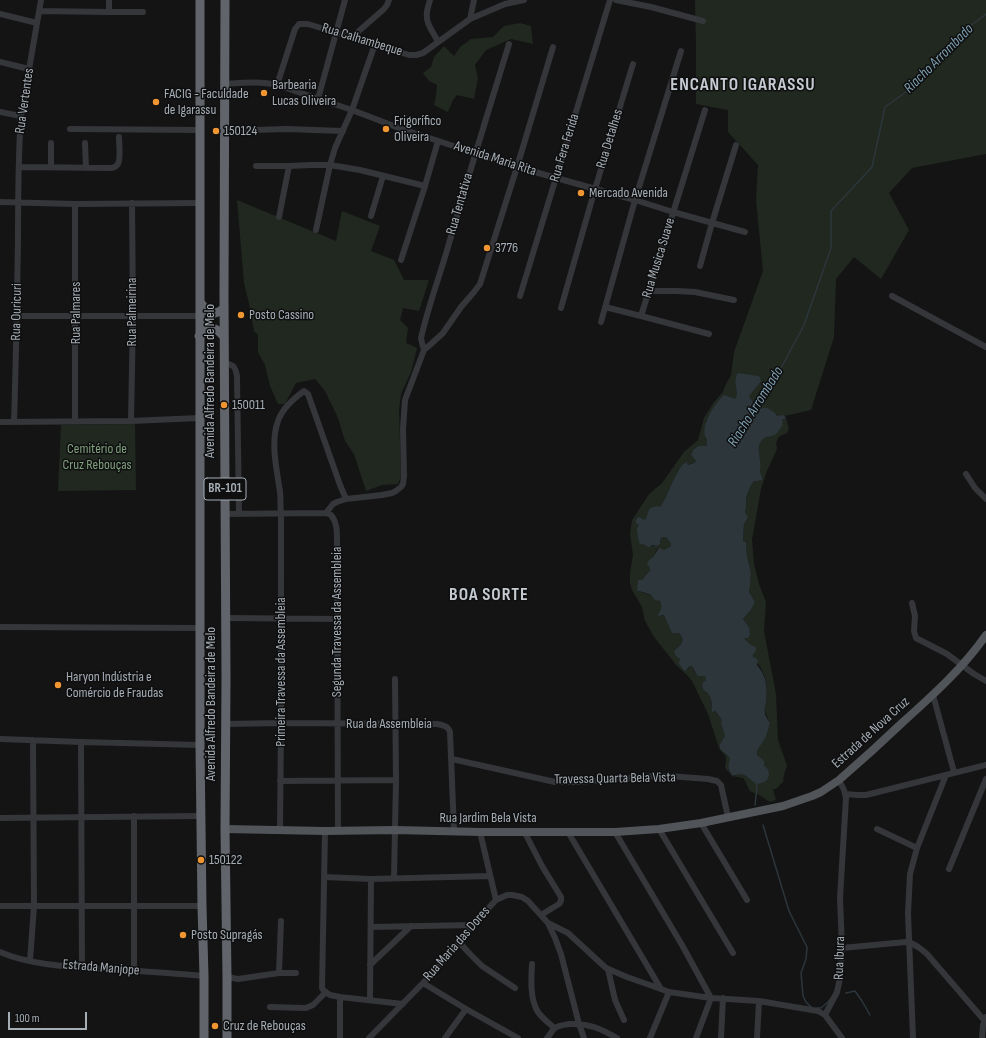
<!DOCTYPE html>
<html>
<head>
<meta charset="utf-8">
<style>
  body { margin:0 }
  #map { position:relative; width:986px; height:1038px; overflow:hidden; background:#141415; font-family:"Sofia Sans Condensed",sans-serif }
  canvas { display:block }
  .scale { position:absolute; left:8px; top:1012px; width:79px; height:18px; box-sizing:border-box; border:2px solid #a5adb5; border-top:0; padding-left:5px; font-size:12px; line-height:14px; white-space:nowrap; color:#a5adb5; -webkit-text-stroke:3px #0f0f10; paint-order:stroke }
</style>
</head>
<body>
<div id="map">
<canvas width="986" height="1038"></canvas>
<div class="scale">100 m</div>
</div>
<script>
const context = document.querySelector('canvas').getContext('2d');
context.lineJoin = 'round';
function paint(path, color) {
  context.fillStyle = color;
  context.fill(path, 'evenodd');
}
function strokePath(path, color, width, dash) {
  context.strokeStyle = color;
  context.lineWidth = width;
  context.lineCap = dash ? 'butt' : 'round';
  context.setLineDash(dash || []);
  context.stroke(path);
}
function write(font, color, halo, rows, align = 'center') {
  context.font = font + ' "Sofia Sans Condensed",sans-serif';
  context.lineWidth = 3;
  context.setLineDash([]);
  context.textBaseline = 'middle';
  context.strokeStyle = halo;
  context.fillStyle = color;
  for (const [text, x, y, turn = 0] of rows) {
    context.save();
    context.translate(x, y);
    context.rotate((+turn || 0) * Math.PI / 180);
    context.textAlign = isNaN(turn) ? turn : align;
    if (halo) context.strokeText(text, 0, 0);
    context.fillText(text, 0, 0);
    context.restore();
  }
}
const green = new Path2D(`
  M695,0H986V154L912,168L889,193L909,230L881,279L854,257L836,279L834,337L811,410L780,417L768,436C777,435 782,429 782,420L786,418L789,429L787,433L780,436L778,438L776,443L777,449L767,471L761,489L752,540L754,564L759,584L766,602L764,631L776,694L778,740L784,757L787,766L784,774L783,782L776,789H773L776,800L770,802L761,796L750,791L745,781L743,778L732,776L725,768L726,762V757L719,748L708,714L692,681L687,675L677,666L654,637L645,621L642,607L632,590L630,583V573L633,555L630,534L632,520L649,494L662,483L684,452L698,440L704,418L714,402L723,392L725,386L731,375L734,352L763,271L756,200L758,165L728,132V110L696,104V44ZM722,397L758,451C761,462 761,471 757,481H754C750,486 747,493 746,499C746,505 747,506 745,512L747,517L744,524L743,541L746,542L747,556L751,573L750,587L749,592L755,602L751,610L743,619L749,627L744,638L751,645L752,656L761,668L764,675L767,688L765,712L770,723L766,737L757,751V755L764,766L766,781C753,787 753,778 742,774C738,773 736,777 733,775C729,774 728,770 728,767L730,763V758L724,753L720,744L725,736L722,720L711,707V698L710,695L705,692L707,679L705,676H699L694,671L692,666H690L688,669L682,668L678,663L680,660L679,658C681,649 685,640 679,633H675L668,622L664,615L662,616C660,611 663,607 661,603C658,597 643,592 637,591L642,580L650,570L649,566L657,549L664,550L671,546V544L667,538L664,537L661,538V542L657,546L643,545L638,539C638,531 638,522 647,519C647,512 650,506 658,506L660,508L662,505L678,470L688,463V465L694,463L696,461L691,455L693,450L698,446H705L707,445V440L705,437L706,421L715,406Z
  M520,23L531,26L533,44L511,39L486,50L475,65L478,78L474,99L457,95L453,100L448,112L434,105L436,96L437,85L429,81L423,73L431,67L434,57L444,46L454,56L460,47L471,39L493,37L504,26Z
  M237,200L336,241L342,211L380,226L371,251L394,260L404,280H429L419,311L403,308L400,320L408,328L406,343L417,348L411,372L401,394L399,410L401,476L398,484L382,485L366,491L354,454L345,441L338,418L325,391L315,379L296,383L285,404H278L270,386L265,365L258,352V335L254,331L249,303L244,283Z
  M135,424L136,490L58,491L61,425Z`);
const water = new Path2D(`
  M738,373L758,376L760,377L761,381L749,396L751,400L758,407L767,408L774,412L777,416L784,415L786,418L782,420C783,424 783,425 780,429C780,429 777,433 776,434C771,438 765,434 760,443C757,449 760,455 760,461C761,465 760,468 760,471C760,475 763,476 762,480L757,481H754C750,486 747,493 746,499C746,505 747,506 745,512L748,517L744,524L743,541L746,542L747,556L751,573L750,587L749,592L755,602L751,610L743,619L749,627L750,635L748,638H744L751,645L756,647C757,650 754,653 752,656L758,660L757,665C766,675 768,688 766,701C766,705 764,710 765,714C766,717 768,720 770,723L766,737L757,751V755L764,761V766C767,768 769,770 769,774C769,781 762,785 755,783C750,780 747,775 741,774C737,774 736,776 732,775C726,768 729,766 730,758L720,749V744L725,736L721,723L722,720L715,711L712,712C711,708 712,703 711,699C709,690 700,693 703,682L706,681L705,676H699L697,675L692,666H690L685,671L682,668L678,663L680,660L679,658L676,656L674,651C681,645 686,642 679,633H672L664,615L658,616V614C662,610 662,605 660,601L655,600L651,595L643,592L637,591L638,580H642L650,570L649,566L647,564C648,560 650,560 653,557C656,554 656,550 660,548L664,550L671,546V544L667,538L664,537L661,538L660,544L657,546L652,545L650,547H648L645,545L640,544C638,541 637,532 637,528L639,525L636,523V520L638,517L641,518L644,520L646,519C648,511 649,506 658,506L660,507C668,498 676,465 687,462L688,465L694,463L696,461L691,455L693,450L698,446H705L707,445V440C698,428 715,403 724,395L735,399C741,392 731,384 738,373Z`);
const stream = new Path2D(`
  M759,408L764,400L804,325L831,248V211L872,167L885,107L917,84L966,29L986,14
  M755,805L757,786L756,781
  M763,825L789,911L807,947L806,959L801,973L803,996L806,1002L811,1007
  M846,993L855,991L862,1001L870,1015
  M817,1008H821L828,1002L831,998`);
const minor = new Path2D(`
  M109,0V12H143
  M430,0C429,4 427,9 427,13C425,23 434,33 438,42
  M616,0L651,7L703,21
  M39,11L109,12
  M0,14L37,23
  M470,19L474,0
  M352,37L384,9L387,5L389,0
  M0,62L29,69
  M224,84C242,83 260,81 277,85L352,110L399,128L517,167L635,200L673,212L745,232
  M277,85L295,29L299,24H308L409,55H416L423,53L470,19L505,4L524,0
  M318,99L345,0
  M0,112L21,116
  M70,129L200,130
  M225,131L286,129L343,131
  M85,143L86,168
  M256,166H289L311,165H330L360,170L425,186
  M19,167L112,168C115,167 116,167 118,164C121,159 119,144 119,137
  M51,167V143
  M0,202L75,204L200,203
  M75,204V421
  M371,216L383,176
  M279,217L289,166
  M316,230L330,165L335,148L352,110L375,44
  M401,260L425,186L438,141
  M700,266L712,223L736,145
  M649,291H677L695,292L734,300
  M520,296L610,0
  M892,296L986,347
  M605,307L641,316L709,334
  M561,308L595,189L633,64
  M17,316H199
  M641,316L705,110
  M601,322L635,200L681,51
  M424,350L431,344L443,333L461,307L474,292L480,284L517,167L553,47
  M424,350L422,343L421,338C428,307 439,278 448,247C467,180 488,112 509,44
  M224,363C234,365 235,366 237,376L239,514
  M131,421L133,317L132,203
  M0,422L131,421L199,418
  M14,422C16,362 17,301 18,240C18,199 18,157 21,116L41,0
  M966,474L975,488L986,499
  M326,513L333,504L337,502L346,499L382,495L392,493L396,491L401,487L403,484L404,476L403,429L405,400L424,350
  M225,514L326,513L331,515C337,522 337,531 337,540L338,831
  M912,603L915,616L914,631L916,638L947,654L974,674L986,681
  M226,618L337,619
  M0,627L200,628
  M933,695L954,772
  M226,724L281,723L437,724C443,725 448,726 450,732L454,831
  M0,739L81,742L200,745
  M81,742L82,968
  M452,759L555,782H578L655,776H669L708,779L717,781L721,785L728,817
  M280,781L396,780
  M846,794L857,795H866L986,765
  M134,816V971
  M0,818L201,816
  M701,823L747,900
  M659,829L733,953
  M877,829L917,848
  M280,830L281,723V514C280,507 281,499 280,492C277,470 270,443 278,421C282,409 293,399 304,391L305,392L308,394L340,485L346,499
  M325,831L322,988L324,991L330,995L340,997L403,1004
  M524,831L542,866L561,897V901L559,904L541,915
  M480,832L496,900
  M568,832L661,989
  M615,832L682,945L711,998L696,1038
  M949,869L986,779
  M324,877L371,879L490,876
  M394,878L396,780L395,679
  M0,906H202
  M548,923L568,933L606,968L627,977L661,989L669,992L711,998L759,1001L818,1011L825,1015L842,1038
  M371,927L473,925
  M459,942L470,954L482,966L515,988
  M842,948L906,942C915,943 921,949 927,954L984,1020
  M0,952C29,965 71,967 103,969C136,971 170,973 204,976
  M30,961L34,906L33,740
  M532,964C531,979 530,1000 538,1012C542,1018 549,1023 554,1028
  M370,965L411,926
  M608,969L615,1000L624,1020
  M279,973L281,921
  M227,977L238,979L279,973H296
  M423,983L466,1009L518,1038
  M370,1000L371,879
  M270,1007L306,1008L313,1005L326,992
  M825,1015L837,992L841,974L842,948L840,898L846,798L844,790L839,780
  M340,1038V997
  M369,1038L423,983L450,954L473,925L496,900L507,895H512L522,897L528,901L548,923L555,938L561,954L579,1024L584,1038
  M445,1038L466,1009
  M547,1038C550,1035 552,1030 555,1028C559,1025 565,1025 570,1024C589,1023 601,1029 617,1038
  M650,1038L669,992
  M721,1038L723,998
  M757,1038L759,1001
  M913,1038L908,913L910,874L917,848L946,775
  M982,1038L983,1025L986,1017`);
const major = new Path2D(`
  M225,829L325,831L395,830L480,832H615L659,829L701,823L783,806L812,796L821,792L839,780C861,761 882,742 903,722C933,695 963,668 986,635`);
const highway = new Path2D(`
  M200,0V745L202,906L204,976V1038
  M225,0L224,295L226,679L225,829L227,977V1038
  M200,302L206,310L212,314L221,311L224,307
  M199,336C210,324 215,326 224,337`);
const markers = [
  [264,93,4,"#ef9532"],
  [156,102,4,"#ef9532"],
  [386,129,4,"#ef9532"],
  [216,131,4,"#ef9532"],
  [581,193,4,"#ef9532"],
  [487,248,4,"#ef9532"],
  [241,315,4,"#ef9532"],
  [224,405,4,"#ef9532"],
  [58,685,4,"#ef9532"],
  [201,860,4,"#ef9532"],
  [183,935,4,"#ef9532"],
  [215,1026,4,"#ef9532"]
];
const shields = [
  [225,489,42]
];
const shieldNames = [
  ["BR-101",225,489]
];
const streetNames = [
  ["Rua Calhambeque",362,40,17],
  ["Rua Vertentes",25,101,-82],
  ["Rua Detalhes",610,139,-73],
  ["Rua Fera Ferida",565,148,-73],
  ["Avenida Maria Rita",495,159,18],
  ["Rua Tentativa",460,204,-74],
  ["Rua Musica Suave",659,258,-73],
  ["Rua Ouricuri",17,312,-89],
  ["Rua Palmeirina",132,312,-90],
  ["Rua Palmares",76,313,-90],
  ["Avenida Alfredo Bandeira de Melo",210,381,-90],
  ["Segunda Travessa da Assembleia",337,622,-90],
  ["Primeira Travessa da Assembleia",281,672,-90],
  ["Avenida Alfredo Bandeira de Melo",211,704,-90],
  ["Rua da Assembleia",389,724],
  ["Estrada de Nova Cruz",871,733,-42],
  ["Travessa Quarta Bela Vista",615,779,-1],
  ["Rua Jardim Bela Vista",488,818],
  ["Rua Maria das Dores",457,944,-49],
  ["Rua Ibura",840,958,-88],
  ["Estrada Manjope",101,968,5]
];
const poiNames = [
  ["Barbearia",272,85],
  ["Lucas Oliveira",272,101],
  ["FACIG - Faculdade",164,94],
  ["de Igarassu",164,110],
  ["Frigorífico",394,121],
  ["Oliveira",394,137],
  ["150124",224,131],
  ["Mercado Avenida",589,193],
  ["3776",495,248],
  ["Posto Cassino",249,315],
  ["150011",232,405],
  ["Haryon Indústria e",66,677],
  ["Comércio de Fraudas",66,693],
  ["150122",209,860],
  ["Posto Supragás",191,935],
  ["Cruz de Rebouças",223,1026]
];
const parkNames = [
  ["Cemitério de",97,449],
  ["Cruz Rebouças",97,465]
];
const waterNames = [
  ["Riacho Arrombado",939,59,-45],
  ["Riacho Arrombado",756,407,-58]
];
const districtNames = [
  ["ENCANTO IGARASSU",743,85],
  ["BOA SORTE",489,595]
];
paint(green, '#202820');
paint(water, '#2c363b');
strokePath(stream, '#2c363b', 1.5);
strokePath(minor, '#35363a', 6);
strokePath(major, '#515459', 8);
strokePath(highway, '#61656b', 9);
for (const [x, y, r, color] of markers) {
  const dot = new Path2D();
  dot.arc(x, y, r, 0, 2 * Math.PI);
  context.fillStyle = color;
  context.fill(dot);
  strokePath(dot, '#0f0f10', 1.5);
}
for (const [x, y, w] of shields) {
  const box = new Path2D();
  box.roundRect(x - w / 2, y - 11, w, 22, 3);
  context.fillStyle = '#0f0f10';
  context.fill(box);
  strokePath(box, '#a5adb5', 1);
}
write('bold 13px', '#a5adb5', null, shieldNames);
write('14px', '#a5adb5', '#0f0f10', streetNames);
write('14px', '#a5adb5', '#0f0f10', poiNames, 'left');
write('14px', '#7fa07d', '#0f0f10', parkNames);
write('italic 15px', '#7d9fb0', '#0f0f10', waterNames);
context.letterSpacing = '1px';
write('bold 18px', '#c6cbd2', '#0f0f10', districtNames);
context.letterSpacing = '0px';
</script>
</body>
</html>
